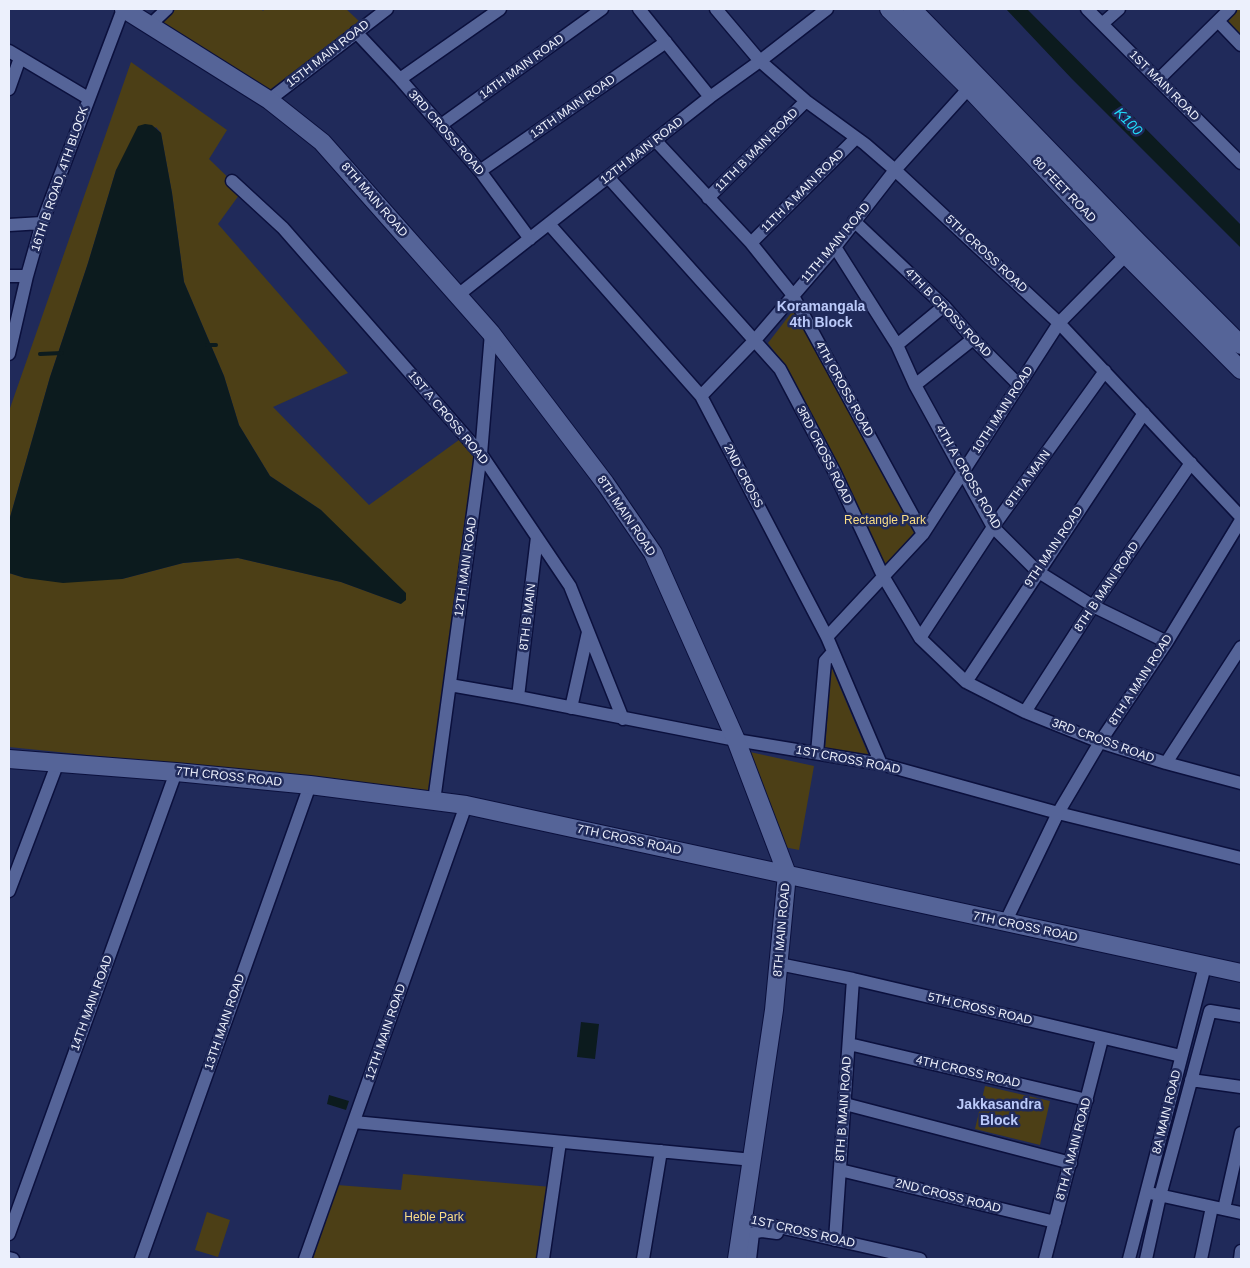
<!DOCTYPE html>
<html>
<head>
<meta charset="utf-8">
<style>
  body { margin:0 }
  #map { position:relative; width:1250px; height:1268px; overflow:hidden; background:#202a5a; font-family:Arial,sans-serif }
  canvas { display:block }
  .frame { position:absolute; inset:0; border:10px solid #ecf0fc; pointer-events:none }
</style>
</head>
<body>
<div id="map">
<canvas width="1250" height="1268"></canvas>
<div class="frame"></div>
</div>
<script>
const context = document.querySelector('canvas').getContext('2d');
context.lineJoin = 'round';
function paint(path, color) {
  context.fillStyle = color;
  context.fill(path, 'evenodd');
}
function strokePath(path, color, width, dash) {
  context.strokeStyle = color;
  context.lineWidth = width;
  context.lineCap = dash ? 'butt' : 'round';
  context.setLineDash(dash || []);
  context.stroke(path);
}
function write(font, color, halo, rows, align = 'center') {
  context.font = font + ' Arial,sans-serif';
  context.lineWidth = 5;
  context.setLineDash([]);
  context.textBaseline = 'middle';
  context.strokeStyle = halo;
  context.fillStyle = color;
  for (const [text, x, y, turn = 0] of rows) {
    context.save();
    context.translate(x, y);
    context.rotate((+turn || 0) * Math.PI / 180);
    context.textAlign = isNaN(turn) ? turn : align;
    if (halo) context.strokeText(text, 0, 0);
    context.fillText(text, 0, 0);
    context.restore();
  }
}
const green = new Path2D(`
  M176,9H261L263,11L265,9H346L360,22L269,91L159,23Z
  M1234,9H1241V41L1222,20Z
  M131,62L227,130L209,159L242,191L218,224L348,373L273,407L369,505L463,437L481,457L437,795L293,776L9,747V573L25,578L122,579L183,563L238,558L341,582L401,604L321,510L270,476L239,425L224,376L184,282L172,193L161,133L156,127L116,170L88,263L50,377L9,521V411Z
  M798,304L915,532L885,567L783,363L768,343Z
  M831,666L869,756L825,749Z
  M750,752L814,766L799,850L784,847Z
  M985,1086L1050,1101L1040,1145L975,1129Z
  M403,1174L551,1187L541,1259H313L337,1185L401,1190Z
  M207,1212L230,1220L218,1257L195,1250Z`);
const water = new Path2D(`
  M1006,9H1027L1241,225V248L1072,79Z
  M145,124L152,125L161,133L172,193L184,282L224,376L239,425L270,476L321,510L406,593V600L401,604L341,582L238,558L183,563L122,579L63,583L25,578L9,573V521L50,377L88,263L116,170L138,126Z
  M581,1022L599,1024L595,1059L577,1057Z
  M329,1095L349,1101L346,1110L327,1104Z`);
const stream = new Path2D(`
  M207,345H216
  M40,354L62,353`);
const street = new Path2D(`
  M639,9L710,97
  M716,9L760,61L806,101L865,144L895,170L1059,323L1241,517
  M1087,9L1241,163
  M1218,21L1241,45
  M1102,24L1119,9
  M149,26L167,9
  M356,32L400,79L480,171L530,239
  M9,51L88,98
  M400,79L500,9
  M1159,79L1230,9
  M9,89L20,58
  M269,100L387,9
  M441,125L602,9
  M655,140L751,243L792,294L923,534
  M480,171L666,42
  M608,177L780,369L834,471L883,576L920,638L966,682L1025,712L1100,742L1166,763L1241,783
  M232,181L283,228L481,454L570,586L623,719
  M708,198L806,101
  M854,221L944,306L973,339L1019,385
  M549,224L701,396L827,637L881,764
  M9,225L42,223
  M751,243L856,138
  M835,247L897,345L915,385L993,527L1037,571L1093,606L1167,642
  M9,276H27
  M458,295L710,97L760,61L827,9
  M897,345L944,306
  M9,354L27,276L42,223L123,9
  M915,385L973,339
  M701,396L755,340L835,247L895,170L969,88
  M827,637L923,534L1059,323L1126,255
  M920,638L993,527L1105,371
  M966,682L1144,413
  M450,685L518,697L736,740L881,764L1058,813L1241,858
  M518,697L537,537
  M571,708L588,632
  M1025,712L1093,606L1191,463
  M817,753L825,661L833,652
  M1166,763L1241,647
  M434,801L481,454L491,333
  M9,891L58,762
  M1005,923L1058,813L1100,742L1167,642L1241,520
  M779,964L853,979L1181,1056
  M849,1044L1087,1100
  M1191,1080L1241,1087
  M845,1104L1071,1163
  M354,1122L753,1160
  M840,1170L1055,1222
  M1154,1194L1241,1213
  M1224,1209L1241,1133
  M744,1219L920,1259
  M9,1234L176,772
  M835,1240L853,979
  M9,1258L13,1259
  M141,1259L310,785
  M305,1259L466,805
  M543,1259L560,1142
  M643,1259L661,1151
  M750,1259L753,1233L762,1231L777,1233
  M1045,1259L1102,1039
  M1129,1259L1205,966
  M1146,1259L1160,1196L1210,1011L1241,1016
  M1201,1259L1212,1207
  M1240,1259L1241,1251`);
const secondary = new Path2D(`
  M124,9L269,100L322,142L491,333L605,483L653,553L736,740L787,874L774,1010L737,1259
  M889,9L969,88L1126,255L1241,370
  M912,9L1138,242L1241,345
  M9,759L176,772L310,785L466,805L1241,973`);
const streetNames = [
  ["15TH MAIN ROAD",328,54,-38],
  ["14TH MAIN ROAD",522,67,-36],
  ["1ST MAIN ROAD",1164,86,45],
  ["13TH MAIN ROAD",573,107,-35],
  ["3RD CROSS ROAD",446,133,49],
  ["11TH B MAIN ROAD",757,150,-45],
  ["12TH MAIN ROAD",642,151,-38],
  ["16TH B ROAD, 4TH BLOCK",60,179,-71],
  ["80 FEET ROAD",1064,190,46],
  ["11TH A MAIN ROAD",803,191,-45],
  ["8TH MAIN ROAD",374,200,49],
  ["11TH MAIN ROAD",836,243,-50],
  ["5TH CROSS ROAD",986,254,43],
  ["4TH B CROSS ROAD",948,313,46],
  ["4TH CROSS ROAD",844,389,61],
  ["10TH MAIN ROAD",1003,410,-57],
  ["1ST A CROSS ROAD",448,418,50],
  ["3RD CROSS ROAD",824,455,63],
  ["2ND CROSS",743,476,62],
  ["4TH A CROSS ROAD",968,477,60],
  ["9TH A MAIN",1028,479,-54],
  ["8TH MAIN ROAD",626,516,56],
  ["9TH MAIN ROAD",1054,547,-56],
  ["12TH MAIN ROAD",466,567,-82],
  ["8TH B MAIN ROAD",1107,587,-56],
  ["8TH B MAIN",528,617,-83],
  ["8TH A MAIN ROAD",1141,680,-57],
  ["3RD CROSS ROAD",1103,741,20],
  ["1ST CROSS ROAD",848,760,11],
  ["7TH CROSS ROAD",229,777,6],
  ["7TH CROSS ROAD",629,840,12],
  ["7TH CROSS ROAD",1025,927,12],
  ["8TH MAIN ROAD",782,930,-85],
  ["14TH MAIN ROAD",92,1003,-70],
  ["5TH CROSS ROAD",980,1009,13],
  ["13TH MAIN ROAD",225,1022,-71],
  ["12TH MAIN ROAD",386,1032,-71],
  ["4TH CROSS ROAD",968,1072,13],
  ["8TH B MAIN ROAD",844,1109,-86],
  ["8A MAIN ROAD",1167,1112,-76],
  ["8TH A MAIN ROAD",1074,1149,-75],
  ["2ND CROSS ROAD",948,1196,14],
  ["1ST CROSS ROAD",803,1232,13]
];
const parkNames = [
  ["Rectangle Park",885,521],
  ["Heble Park",434,1218]
];
const waterNames = [
  ["K100",1128,122,45]
];
const neighbourhoodNames = [
  ["Koramangala",821,307],
  ["4th Block",821,323],
  ["Jakkasandra",999,1105],
  ["Block",999,1121]
];
paint(green, '#4c3f16');
paint(water, '#0c1b1e');
strokePath(stream, '#0c1b1e', 4);
strokePath(street, '#0b103d', 15);
strokePath(secondary, '#0b103d', 20);
strokePath(street, '#556498', 12);
strokePath(secondary, '#556498', 18);
write('12px', '#ecf0fc', '#202a5a', streetNames);
write('12px', '#fbde86', '#202a5a', parkNames);
write('italic 14px', '#21e0fd', '#202a5a', waterNames);
write('bold 14px', '#bbcafa', '#202a5a', neighbourhoodNames);
</script>
</body>
</html>
